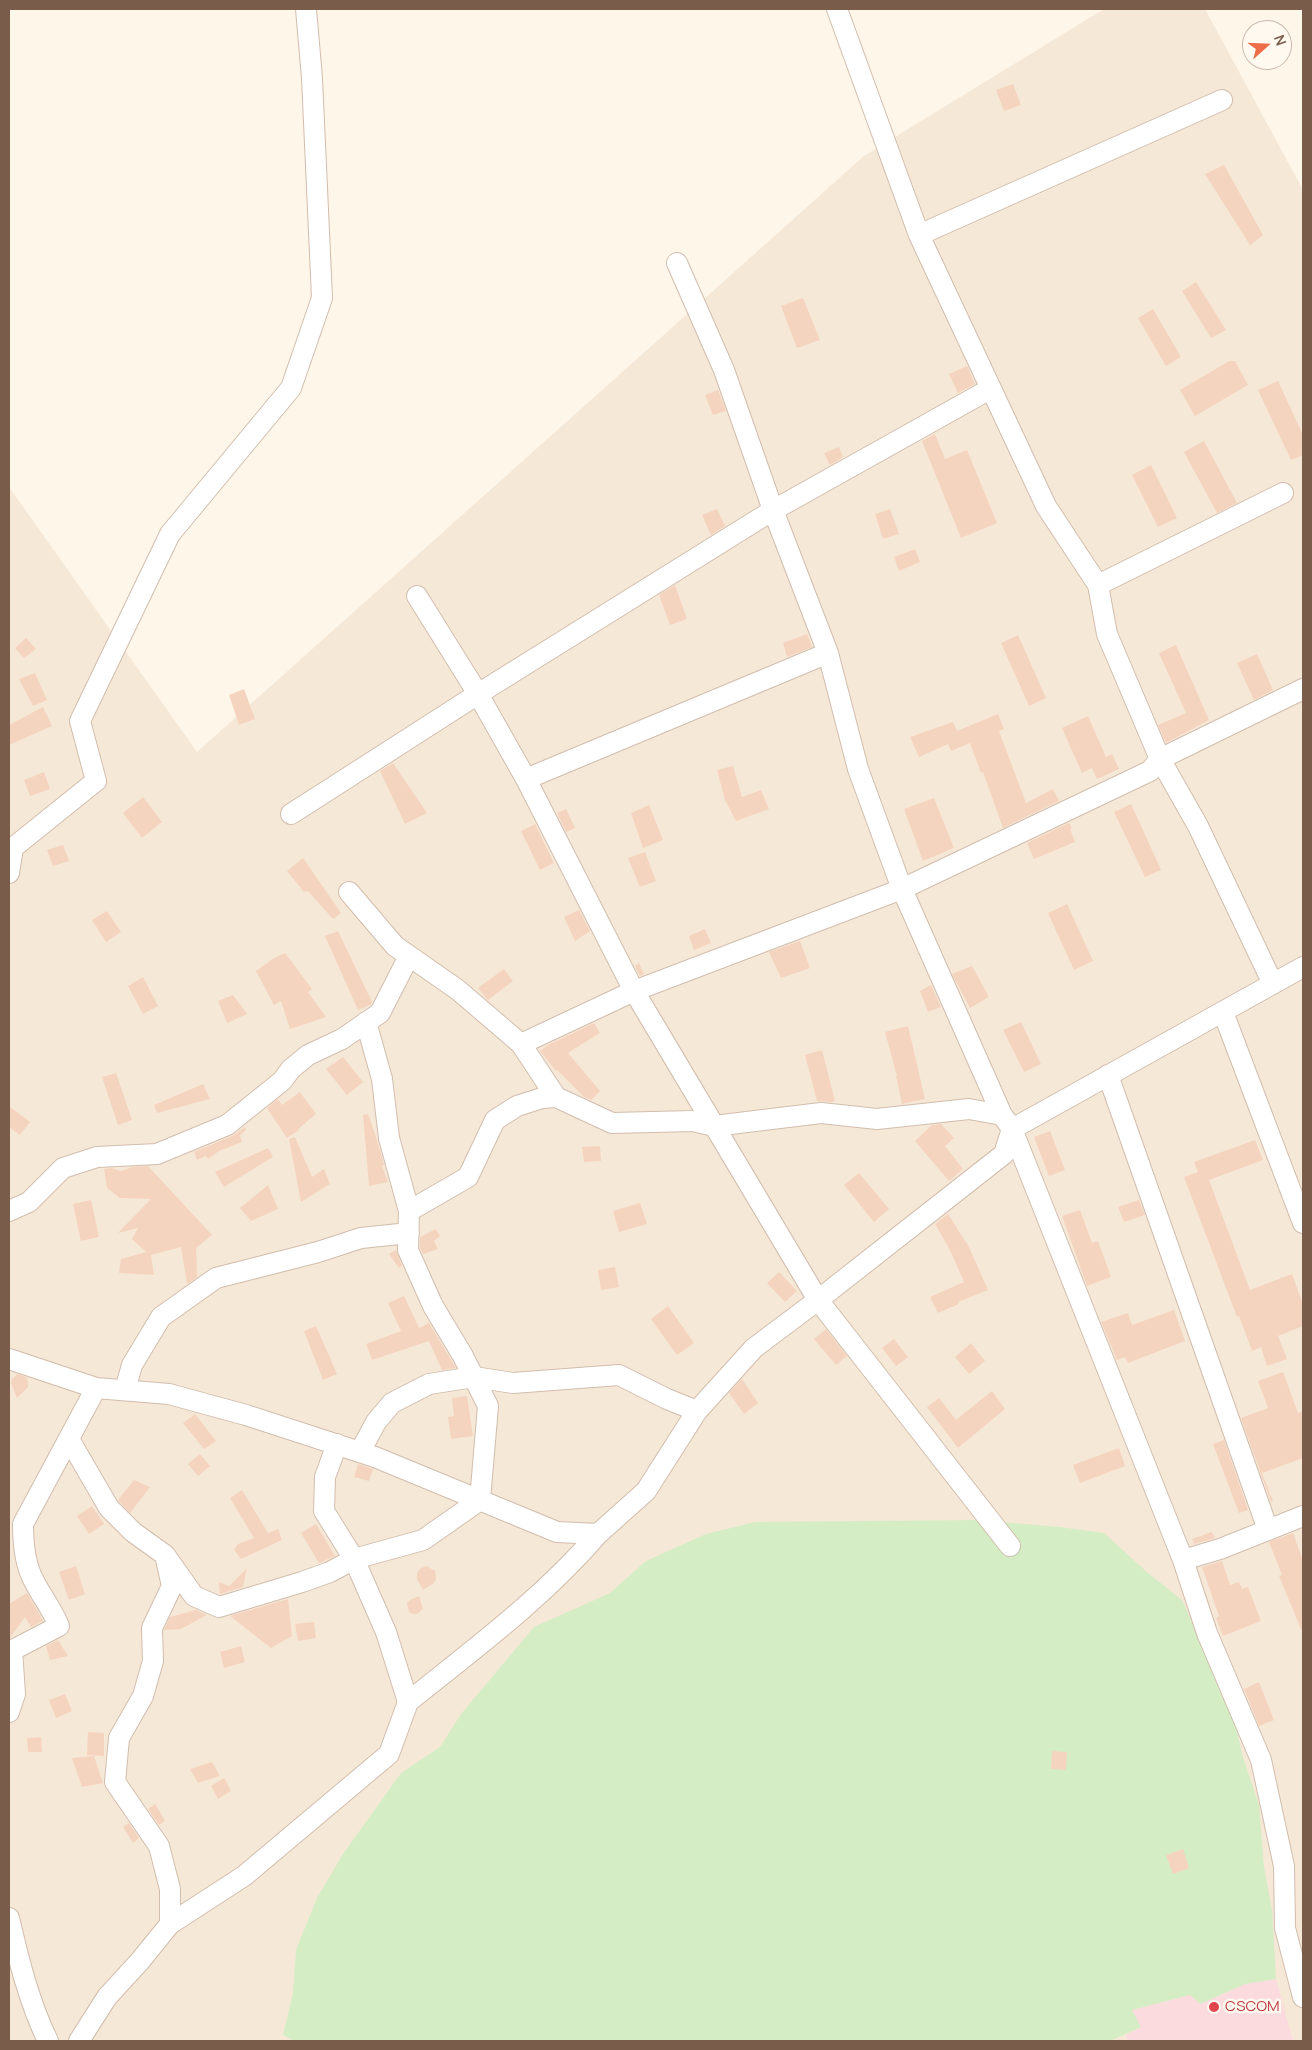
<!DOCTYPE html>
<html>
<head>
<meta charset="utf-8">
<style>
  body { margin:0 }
  #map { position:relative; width:1312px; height:2050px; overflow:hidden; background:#fef6e9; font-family:Manrope,sans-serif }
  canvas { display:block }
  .frame { position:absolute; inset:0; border:10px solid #7a5c4a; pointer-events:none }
  .north { position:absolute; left:1242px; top:20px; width:50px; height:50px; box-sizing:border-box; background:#fff9f0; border:1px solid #cabaae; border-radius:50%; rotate:70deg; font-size:14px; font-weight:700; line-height:20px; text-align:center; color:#7a5c4a }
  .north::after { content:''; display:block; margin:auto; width:18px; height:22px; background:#ed6e48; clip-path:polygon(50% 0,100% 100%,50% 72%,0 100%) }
</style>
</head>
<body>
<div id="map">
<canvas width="1312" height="2050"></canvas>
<div class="frame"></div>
<div class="north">N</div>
</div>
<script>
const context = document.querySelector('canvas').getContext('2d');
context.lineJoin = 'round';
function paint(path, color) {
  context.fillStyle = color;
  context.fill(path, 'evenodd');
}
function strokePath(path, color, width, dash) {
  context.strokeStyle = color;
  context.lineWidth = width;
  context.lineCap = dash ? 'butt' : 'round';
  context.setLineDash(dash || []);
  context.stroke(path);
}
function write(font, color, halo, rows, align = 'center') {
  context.font = font + ' Manrope,sans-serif';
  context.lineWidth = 5;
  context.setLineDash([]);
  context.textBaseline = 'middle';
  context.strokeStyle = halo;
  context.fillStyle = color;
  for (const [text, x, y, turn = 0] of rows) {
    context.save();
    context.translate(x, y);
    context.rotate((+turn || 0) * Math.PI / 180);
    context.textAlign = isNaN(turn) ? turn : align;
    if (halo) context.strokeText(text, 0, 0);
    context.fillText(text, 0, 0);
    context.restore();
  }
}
const residential = new Path2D(`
  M1104,9H1205L1303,190V2041H9V487L197,752L864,156Z`);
const medical = new Path2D(`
  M1276,1979L1293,2041H1127L1126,2035L1141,2027L1132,2010L1190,1995L1200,2004L1245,1984Z`);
const green = new Path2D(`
  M978,1520L1060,1527L1104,1533L1148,1573L1182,1600L1234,1717L1242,1754L1259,1805L1264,1867L1272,1910L1276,1979L1245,1984L1200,2004L1190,1995L1132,2010L1141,2027L1110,2041H295L283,2035L293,1993L296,1950L317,1898L343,1854L401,1773L440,1747L461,1714L534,1627L610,1593L646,1561L706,1534L755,1522Z`);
const building = new Path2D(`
  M1013,84L1021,105L1004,111L996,90Z
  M1224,165L1263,235L1250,245L1205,174Z
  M1196,282L1226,330L1211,338L1182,291Z
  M803,298L820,340L797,348L781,306Z
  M1153,309L1181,357L1166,366L1138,318Z
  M1229,361H1235L1248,385L1195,416L1180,390Z
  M967,366L975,384L958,393L949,374Z
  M1278,381L1303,435V455L1291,460L1258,390Z
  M718,390L726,411L713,415L705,395Z
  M935,434L945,459L967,450L997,523L961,538L922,441Z
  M1204,441L1237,503L1217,513L1184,452Z
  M839,447L843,457L830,465L824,453Z
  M1151,465L1177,518L1158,527L1132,475Z
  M717,509L725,526L711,535L702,515Z
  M890,509L899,534L883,539L875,514Z
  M915,549L920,562L899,571L894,557Z
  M675,585L687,619L670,625L659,595Z
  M807,634L812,647L787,657L783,643Z
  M1018,635L1046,698L1029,706L1001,643Z
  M26,638L36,649L24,658L15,648Z
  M1176,645L1209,720L1166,743L1158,725L1186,713L1159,653Z
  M1257,654L1273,690L1254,700L1237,663Z
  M35,673L47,700L33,706L19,679Z
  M244,689L255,719L239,725L229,695Z
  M43,707L52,726L9,745V725Z
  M998,714L1004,729L999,731L1026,803L1053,789L1059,801L1003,828L983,772L981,773L970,743L951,751L948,744L919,757L910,737L953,722L957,731Z
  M1088,716L1106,757L1112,754L1119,769L1097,779L1092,768L1082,773L1062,728Z
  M393,763L427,813L405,824L380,771Z
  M733,766L742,797L761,790L769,809L736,821L725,800L717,770Z
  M44,772L50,789L30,796L24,780Z
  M143,797L162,822L142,838L123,813Z
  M934,798L954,848L923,861L904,809Z
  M1131,804L1161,870L1145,877L1114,812Z
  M649,805L663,840L643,848L631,813Z
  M566,809L575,828L566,832L557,813Z
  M1069,823L1072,828L1070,829L1075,842L1034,859L1027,843Z
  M535,824L554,863L540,870L521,831Z
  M63,845L69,861L53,866L47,850Z
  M645,852L656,881L640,887L628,858Z
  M303,858L341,913L333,919L308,891L304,892L287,871Z
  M1067,904L1093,961L1074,970L1048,913Z
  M579,910L590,931L575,941L564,917Z
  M107,911L121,932L106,942L92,920Z
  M705,929L711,943L694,950L689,936Z
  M338,931L372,1002L370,1005L358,1010L325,936Z
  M800,941L810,968L781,978L769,952Z
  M285,953L312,989L308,992L326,1017L290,1029L281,1001L274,1005L256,971L274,958Z
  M639,963L644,974L640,976L635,966Z
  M972,966L989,997L970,1008L952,974Z
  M504,969L513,981L488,1000L478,988Z
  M143,977L158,1006L143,1014L128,986Z
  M931,985L941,1007L928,1012L920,991Z
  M233,995L247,1014L227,1023L218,1001Z
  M1021,1022L1041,1064L1024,1072L1003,1030Z
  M594,1023L600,1033L568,1053L600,1091L591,1100L584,1097L557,1070L556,1071L540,1051L548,1045Z
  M908,1026L925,1099L902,1104L896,1076H897L885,1032Z
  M822,1050L835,1101L831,1102L817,1101L805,1055Z
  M343,1057L363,1082L347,1095L326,1069Z
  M116,1073L132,1120L118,1125L102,1077Z
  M203,1084L210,1099L157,1113L154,1105Z
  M300,1092L316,1114L298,1129L299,1130L287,1138L267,1108L278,1099L282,1105Z
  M9,1106L30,1122L20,1135L9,1127Z
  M368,1114L377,1140L384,1165L382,1166L388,1182L369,1186L363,1115Z
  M941,1124L954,1138L945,1146L963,1169L949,1181L915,1141L932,1125Z
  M245,1127L246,1130L240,1135L242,1142L219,1151L208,1159L206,1156L197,1160L194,1152L232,1136Z
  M1050,1131L1065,1170L1049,1176L1034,1137Z
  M295,1137L312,1177L324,1169L330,1184L301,1202L289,1139Z
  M1255,1140L1263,1160L1209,1180L1250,1290L1292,1274L1303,1304V1326L1278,1336L1287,1359L1267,1366L1261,1347L1252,1351L1239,1316L1237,1317L1184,1177L1198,1172L1194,1162Z
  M600,1146L601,1161L584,1162L582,1147Z
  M268,1148L273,1157L224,1187L215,1172Z
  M148,1166L212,1235L196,1248L197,1277L187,1284L181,1247L151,1255L154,1275L119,1273L121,1259L146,1252L132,1239L138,1228L118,1233L151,1199L120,1198L107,1188L104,1169L112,1168L121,1171L132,1167Z
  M859,1173L889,1209L874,1222L844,1185Z
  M268,1185L278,1209L251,1221L240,1208Z
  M91,1200L99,1237L81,1241L73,1204Z
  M1139,1200L1145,1215L1124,1222L1118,1207Z
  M640,1203L647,1224L619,1232L613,1211Z
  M1080,1210L1092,1243L1098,1241L1111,1277L1087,1286L1062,1216Z
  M948,1214L969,1247L988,1290L958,1302L959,1304L938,1313L930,1297L964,1282L950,1250L935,1224Z
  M436,1229L440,1236L434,1241L438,1249L423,1254L420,1248V1237Z
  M396,1250L402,1265L399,1268L389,1254Z
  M615,1267L619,1287L601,1290L598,1270Z
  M779,1272L797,1291L785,1302L767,1283Z
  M404,1296L419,1328L429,1323L456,1368L442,1370L429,1341L372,1360L366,1344L401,1331L388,1303Z
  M668,1306L694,1343L677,1355L651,1319Z
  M1174,1310L1185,1341L1128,1363L1125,1357L1117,1360L1101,1322L1128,1313L1132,1325Z
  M316,1326L337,1374L323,1380L304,1331Z
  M826,1329L847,1356L836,1365L814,1339Z
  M894,1339L908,1357L896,1366L882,1348Z
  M971,1343L985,1361L969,1374L955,1357Z
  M1283,1372L1298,1413L1303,1411V1458L1262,1473L1273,1501L1271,1502L1241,1418L1268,1408L1258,1381Z
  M18,1374L26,1377L28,1382V1387L17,1398L11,1383L12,1379Z
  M742,1379L758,1403L744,1414L729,1393Z
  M992,1391L1005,1409L958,1448L927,1407L939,1398L956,1420Z
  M467,1396L473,1436L451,1439L448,1417L454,1416L452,1398Z
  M195,1414L216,1441L204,1449L183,1423Z
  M1224,1440L1248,1510L1239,1513L1213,1444Z
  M1119,1448L1125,1466L1080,1483L1073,1465Z
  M200,1454L210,1466L198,1476L188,1464Z
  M358,1464L373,1469L369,1481L354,1477Z
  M134,1480L150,1487L130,1513L118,1500Z
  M242,1490L268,1533L278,1529L282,1540L241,1559L234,1550L238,1544L254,1538L230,1498Z
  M92,1506L104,1524L89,1534L77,1516Z
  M316,1524L335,1556L319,1563L301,1533Z
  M1212,1532L1215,1538L1194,1544L1192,1539Z
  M1293,1533L1303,1561V1634L1279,1576L1282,1575L1269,1542Z
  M1222,1561L1230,1585L1239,1582L1242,1589L1248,1587L1261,1621L1223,1636L1216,1618L1219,1616L1202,1567Z
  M76,1566L85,1594L69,1600L59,1572Z
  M427,1566L435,1571L436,1579L434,1583L423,1590L417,1579V1573L421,1568Z
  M247,1568L243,1587L220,1594L219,1582L229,1586Z
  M27,1593L43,1621L31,1627L25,1617L9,1639V1604Z
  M419,1596L423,1609L417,1614H413L409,1612L407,1603L410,1600Z
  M288,1599L292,1636L271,1648L230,1616Z
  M196,1610L207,1615L181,1629L164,1630L170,1617Z
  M314,1622L316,1638L298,1641L295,1624Z
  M58,1640L68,1656L50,1660L46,1646Z
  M241,1646L245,1662L224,1668L220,1652Z
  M1259,1682L1274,1720L1259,1726L1244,1689Z
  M65,1694L72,1711L56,1718L49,1700Z
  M88,1732L104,1733V1756L87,1755Z
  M41,1737L42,1752H28L27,1738Z
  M1052,1751L1067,1752L1066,1770L1051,1769Z
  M94,1756L103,1783L82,1787L72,1758Z
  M212,1762L220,1776L198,1783L190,1769Z
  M224,1778L231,1791L218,1799L211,1786Z
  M155,1804L165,1821L159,1825L148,1809Z
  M129,1823L139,1838L133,1843L123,1827Z
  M1183,1849L1189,1868L1173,1874L1166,1855Z`);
const minor = new Path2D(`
  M837,9L919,235L1046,506L1098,585L1107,634L1160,759L1198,826L1273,984
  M919,235L1222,100
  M677,263L724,370L773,510L828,653L858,769L902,889L1002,1115L1012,1129L1183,1560L1207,1633L1261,1760L1284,1866L1285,1928L1303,1997
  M1098,585L1283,493
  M417,596L478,694L526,779L634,991L818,1300L1010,1546
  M526,779L828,653
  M291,814L478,694L770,512L990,389
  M9,851L96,781L80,721L170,534L291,388L322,298L312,78L306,9
  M9,873L13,848
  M349,892L395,946L458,990L521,1044L634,991L902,889L1150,771L1160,759L1303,689
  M1223,1012L1303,1223
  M366,1022L382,1079L389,1138L409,1211
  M521,1044L556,1097L612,1123L693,1121L714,1126L821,1113L877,1119L969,1109L1002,1115
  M1108,1075L1268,1530
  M9,1211L29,1202L63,1168L97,1157L157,1154L227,1125L282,1081L291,1069L308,1055L342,1039L380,1013L409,956
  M9,1359L96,1388L169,1394L246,1415L375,1457L557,1532L598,1534L646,1491L697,1411L754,1348L818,1300L1004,1154L1012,1129L1303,967
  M125,1390L132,1365L161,1317L216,1278L318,1252L361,1238L409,1233
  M69,1439L109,1508L133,1532L165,1555L172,1586L152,1628L153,1661L143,1696L119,1738L115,1782L159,1846L170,1889V1924L140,1961L107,1997L79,2041
  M337,1444L325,1477L324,1511L354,1559L423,1540L480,1500L488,1406L463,1356L433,1306L408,1250L409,1211L468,1177L495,1120L517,1106L542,1098L556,1097
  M360,1452L376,1422L392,1403L429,1384L474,1377L513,1383L619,1375L667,1399L697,1411
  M165,1555L194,1596L219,1607L302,1582L330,1572L354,1559L386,1632L408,1702L389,1754L244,1876L170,1924
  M1183,1560L1220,1549L1303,1516
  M9,1652L59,1626C52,1609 42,1597 34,1581C25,1565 23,1543 23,1524L96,1388
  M408,1702C474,1649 543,1598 598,1534
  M9,1712L15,1694L12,1650
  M9,1918C19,1961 29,2002 48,2041`);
const markers = [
  [1214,2007,6,"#e0444e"]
];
const healthNames = [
  ["CSCOM",1225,2007]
];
paint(residential, '#f6e8d7');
paint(medical, '#fcdbdf');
paint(green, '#d5edc5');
paint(building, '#f5d4bf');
strokePath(minor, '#d1bdad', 22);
strokePath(minor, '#fff', 20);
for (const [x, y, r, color] of markers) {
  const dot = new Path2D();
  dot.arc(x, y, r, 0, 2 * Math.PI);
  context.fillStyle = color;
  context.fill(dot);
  strokePath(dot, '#fff9f0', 2);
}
write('15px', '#be3a42', '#fff9f0', healthNames, 'left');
</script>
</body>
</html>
